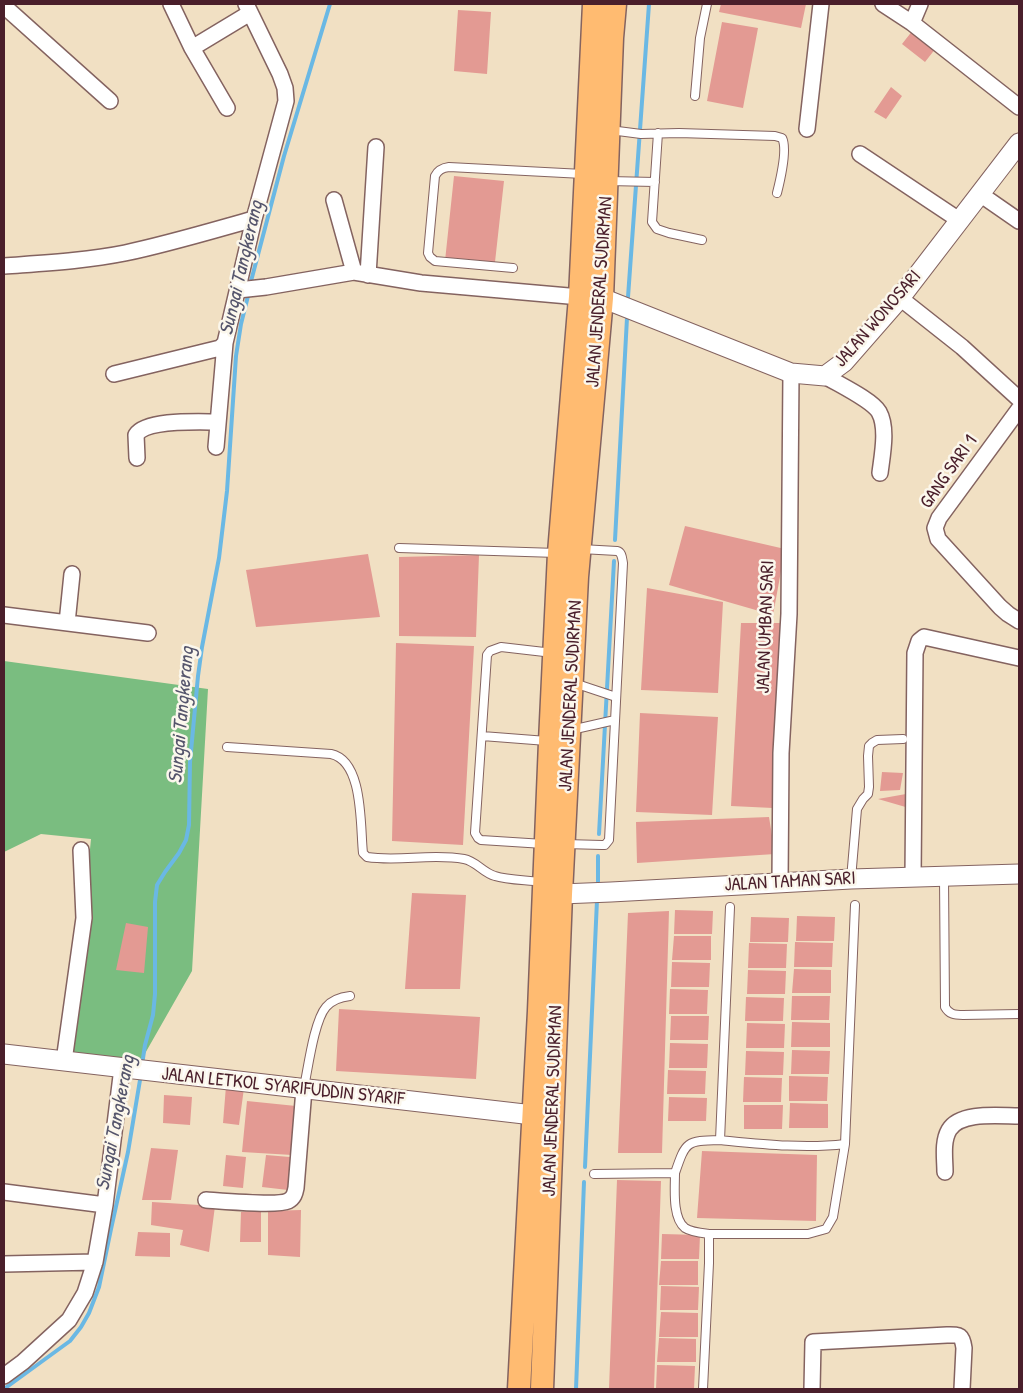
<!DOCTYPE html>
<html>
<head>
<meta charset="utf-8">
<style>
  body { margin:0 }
  #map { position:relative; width:1023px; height:1393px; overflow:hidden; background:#f1e0c3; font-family:"Patrick Hand",sans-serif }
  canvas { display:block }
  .frame { position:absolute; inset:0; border:5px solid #4a1f2b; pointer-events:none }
</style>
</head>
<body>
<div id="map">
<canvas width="1023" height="1393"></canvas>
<div class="frame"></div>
</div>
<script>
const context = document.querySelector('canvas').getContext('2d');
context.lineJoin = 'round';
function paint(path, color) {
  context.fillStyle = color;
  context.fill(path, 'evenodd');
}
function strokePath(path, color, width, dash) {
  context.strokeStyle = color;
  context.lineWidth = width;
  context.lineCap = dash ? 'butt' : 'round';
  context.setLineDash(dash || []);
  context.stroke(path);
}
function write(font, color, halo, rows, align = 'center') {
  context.font = font + ' "Patrick Hand",sans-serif';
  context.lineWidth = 5;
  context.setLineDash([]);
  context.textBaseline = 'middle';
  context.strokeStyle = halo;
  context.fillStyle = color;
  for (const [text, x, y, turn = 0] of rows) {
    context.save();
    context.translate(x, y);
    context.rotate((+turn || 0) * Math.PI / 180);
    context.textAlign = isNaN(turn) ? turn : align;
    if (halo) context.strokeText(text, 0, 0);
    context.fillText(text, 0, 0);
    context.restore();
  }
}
const forest = new Path2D(`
  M4,661L208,689L192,971L139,1064L70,1055L91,839L41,834L4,852Z`);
const stream = new Path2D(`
  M250,285L284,156L330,4
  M628,297L649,4
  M615,540L627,318
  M599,834L614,561
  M598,882V856
  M142,1065L145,1045L153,1015L155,994V902L157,885L165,872L179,853L186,840L189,825L190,762L198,676L202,647L219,558L227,491L236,356L241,324L249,292
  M585,1167L597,900
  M4,1389L70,1341L81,1327L89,1313L99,1287L111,1229L128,1152L141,1074
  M576,1389L584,1182`);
const building = new Path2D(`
  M721,4H806L801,28L719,12Z
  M458,10L491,12L487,74L454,71Z
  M722,22L758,28L743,108L707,101Z
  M913,30L936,48L925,62L902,44Z
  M891,87L902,96L886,119L874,112Z
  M454,176L504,181L495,262L445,261Z
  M685,526L785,549L773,615L669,585Z
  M368,554L380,617L256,627L246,570Z
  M479,555L476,637L399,636V557Z
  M647,588L723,602L718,693L641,690Z
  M741,623H780L773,808L731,806Z
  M396,643L474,646L463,845L392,841Z
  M640,713L718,717L712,815L636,812Z
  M882,772L903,773L900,790L880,791Z
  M906,794L909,808L878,799Z
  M769,817L775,854L637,863L636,822Z
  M412,893L466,895L460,989H405Z
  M675,910L713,911L712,934H674Z
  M669,911L662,1153H618L628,913Z
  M797,916L835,917L834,941H796Z
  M751,917L789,918L788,942H750Z
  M126,923L148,927L144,973L116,970Z
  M674,936H711V960H672Z
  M795,942L833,943L832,967H794Z
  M749,943L787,944L786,968H748Z
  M672,962L710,963L709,987H671Z
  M794,969L831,970V993H792Z
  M748,970L786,971L785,994H747Z
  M670,989L708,990L707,1014H669Z
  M792,996H830L829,1020H791Z
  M746,997L784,998L783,1021H745Z
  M339,1009L480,1017L476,1079L336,1071Z
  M671,1016H709L708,1040H670Z
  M792,1022L830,1023V1047H791Z
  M747,1023L785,1024L784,1048H746Z
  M670,1043L708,1044L707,1068H669Z
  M792,1050L830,1051L829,1074H791Z
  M746,1051L784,1052L783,1075H745Z
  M668,1070L706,1071L705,1094H667Z
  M789,1076L828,1077L827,1101H789Z
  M744,1077L782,1078L781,1102H743Z
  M226,1086L244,1088L239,1125L223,1123Z
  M164,1095L192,1097L190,1125L163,1123Z
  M669,1097L707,1098L706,1121H668Z
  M247,1101L296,1106L292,1155L242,1152Z
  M790,1103L828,1104V1128H789Z
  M744,1105H783L782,1129H744Z
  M151,1148L178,1150L171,1200H142Z
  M702,1151L817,1155L816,1221L697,1218Z
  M226,1155L246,1157L243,1188L223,1186Z
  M266,1155L290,1157L288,1190L262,1187Z
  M617,1180L661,1181L654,1389H609Z
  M152,1202L215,1206L209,1252L180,1245L183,1230L151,1225Z
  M261,1210V1242H240L241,1212Z
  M301,1210L300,1257L268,1255V1211Z
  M138,1232L170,1233V1257L135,1256Z
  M662,1234L700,1235L699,1259H661Z
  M661,1261H698V1285H659Z
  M661,1286L699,1287L698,1310H660Z
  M661,1312L698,1313V1337H659Z
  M659,1338L696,1339V1362H657Z
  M657,1365L695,1366L694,1389H656Z`);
const service = new Path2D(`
  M695,96L700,38L707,4
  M610,130L641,134L679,133L775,136L782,138C788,149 780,181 777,193
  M658,133L652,222L657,229L669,233L702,240
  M608,181L655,182
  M513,268L435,261L430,257L428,253L435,176C438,170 442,168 449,167L583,174
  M399,548L557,553
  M574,683L616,697
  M571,730L615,720
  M482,736L547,741
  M227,747L331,754C364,761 360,827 363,853L367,857C399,862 432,853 464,859C476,861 483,873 495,876C507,880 527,880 541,882
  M544,844L481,840L478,838L475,833L487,655L490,651L501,647L553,653
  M565,844L602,845H605L609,840L623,563C622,558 622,552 617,551L581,549
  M944,877L945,1007C949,1014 954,1015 963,1015L1019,1014
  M851,879L857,809L863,799L868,794L869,787L868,756L869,746L872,743L877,740L903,739
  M304,1087C308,1069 314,1021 326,1007C332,1000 341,997 350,996
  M720,1140C761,1144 804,1149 845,1144L855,905
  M675,1173C675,1188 672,1218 685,1228C691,1232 701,1233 709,1234
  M594,1174L675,1173C686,1141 686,1141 720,1140L730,907
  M703,1389L709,1263V1234H808L826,1229L833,1217L845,1144`);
const minor = new Path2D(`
  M171,4L192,48L227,108
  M883,4L912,23L1019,107
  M4,6L110,101
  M912,23L920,4
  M192,48L250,13
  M807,129L821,4
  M860,154L959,220
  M980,194L1019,221
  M334,200L354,272
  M4,266C44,263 85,261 125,253C168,244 211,231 254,219
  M368,275L376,147
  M238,290L266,287L354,272L421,283L580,297
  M900,298L962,347L1019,399
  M114,374L220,348L225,343L254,219L286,101L285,88L280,74L246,4
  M825,376C838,384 872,400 879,412C888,428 882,456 880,473
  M1019,409L939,518L935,528L938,539L1000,607L1008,614L1019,621
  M216,447L225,343
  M137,458L136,435C146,419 199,422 218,422
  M4,615L148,633
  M67,623L72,574
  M913,877L915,653L919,641L924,637L1019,658
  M780,882L781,753L789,614L791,373
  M64,1061L84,918L81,850
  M945,1172C945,1159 942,1142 949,1130C960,1111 1000,1116 1019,1116
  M4,1192L105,1205
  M206,1200C221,1201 278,1206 288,1201C294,1198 295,1193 296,1188L304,1089
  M4,1264L95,1262
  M4,1376L23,1362L69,1320L85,1293L95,1262L105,1205L122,1068
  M812,1389L813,1342L947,1335C959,1335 962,1334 964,1348L962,1389`);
const tertiary = new Path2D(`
  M602,298L791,373L825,376L844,362L900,298L1019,143
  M561,894L611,892L851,879L1019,874
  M4,1054L533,1115`);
const primary = new Path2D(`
  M519,1389L539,1011L550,742L559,553L580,297L594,4
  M542,1389L561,894L577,577L602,298L612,38L615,4`);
const streetNames = [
  ["JALAN JENDERAL SUDIRMAN",600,292,-86],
  ["JALAN WONOSARI",878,319,-49],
  ["GANG SARI 1",949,472,-55],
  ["JALAN UMBAN SARI",766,627,-88],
  ["JALAN JENDERAL SUDIRMAN",571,696,-87],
  ["JALAN TAMAN SARI",790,882,-3],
  ["JALAN LETKOL SYARIFUDDIN SYARIF",283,1087,6],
  ["JALAN JENDERAL SUDIRMAN",553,1101,-88]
];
const waterNames = [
  ["Sungai Tangkerang",242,268,-77],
  ["Sungai Tangkerang",182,715,-85],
  ["Sungai Tangkerang",116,1123,-79]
];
paint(forest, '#7abd80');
strokePath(stream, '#6ab8e4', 4);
paint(building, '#e39a93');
strokePath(service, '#846360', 10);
strokePath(minor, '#846360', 18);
strokePath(tertiary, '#846360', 21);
strokePath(primary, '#846360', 25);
strokePath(service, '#fff', 8);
strokePath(minor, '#fff', 15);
strokePath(tertiary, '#fff', 19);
strokePath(primary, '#ffbb71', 22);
write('19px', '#4a1f2b', '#fbf7ec', streetNames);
write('italic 20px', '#55556c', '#fbf7ec', waterNames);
</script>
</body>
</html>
